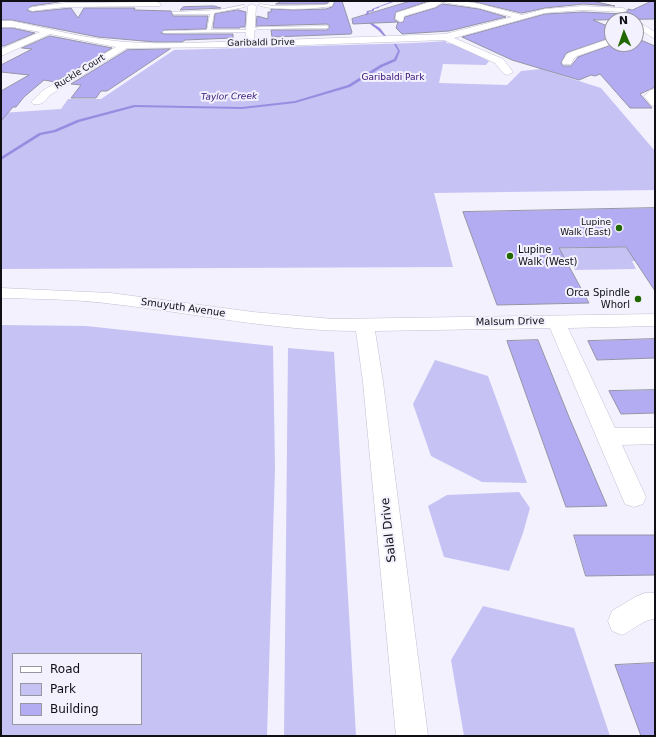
<!DOCTYPE html>
<html>
<head>
<meta charset="utf-8">
<style>
  body { margin:0 }
  #map { position:relative; width:656px; height:737px; overflow:hidden; background:#f2f1fd; font-family:"DejaVu Sans",sans-serif }
  canvas { display:block }
  .frame { position:absolute; inset:0; border:2px solid #0f0f15; pointer-events:none }
  .legend { position:absolute; left:12px; top:653px; width:130px; height:72px; box-sizing:border-box; background:#f2f1fd; border:1px solid #9797a0; margin:0; padding:5px 7px; list-style:none; font-size:12px; color:#0f0f15 }
  .legend li { display:flex; align-items:center; gap:8px; height:20px }
  .legend b { width:20px; border:1px solid #9797a0 }
  .north { position:absolute; left:604px; top:12px; width:40px; height:40px; box-sizing:border-box; background:#f2f1fd; border:1px solid #9797a0; border-radius:50%; rotate:358deg; font-size:11px; font-weight:700; line-height:16px; text-align:center; color:#0f0f15 }
  .north::after { content:''; display:block; margin:auto; width:14px; height:18px; background:#226800; clip-path:polygon(50% 0,100% 100%,50% 72%,0 100%) }
</style>
</head>
<body>
<div id="map">
<canvas width="656" height="737"></canvas>
<div class="frame"></div>
<ul class="legend">
<li><b style="height:5px;background:#fff"></b>Road</li>
<li><b style="height:11px;background:#c7c2f4"></b>Park</li>
<li><b style="height:11px;background:#b4acf2"></b>Building</li>
</ul>
<div class="north">N</div>
</div>
<script>
const context = document.querySelector('canvas').getContext('2d');
context.lineJoin = 'round';
function paint(path, color) {
  context.fillStyle = color;
  context.fill(path, 'evenodd');
}
function strokePath(path, color, width, dash) {
  context.strokeStyle = color;
  context.lineWidth = width;
  context.lineCap = dash ? 'butt' : 'round';
  context.setLineDash(dash || []);
  context.stroke(path);
}
function write(font, color, halo, rows, align = 'center') {
  context.font = font + ' "DejaVu Sans",sans-serif';
  context.lineWidth = 4;
  context.setLineDash([]);
  context.textBaseline = 'middle';
  context.strokeStyle = halo;
  context.fillStyle = color;
  for (const [text, x, y, turn = 0] of rows) {
    context.save();
    context.translate(x, y);
    context.rotate((+turn || 0) * Math.PI / 180);
    context.textAlign = isNaN(turn) ? turn : align;
    if (halo) context.strokeText(text, 0, 0);
    context.fillText(text, 0, 0);
    context.restore();
  }
}
const green = new Path2D(`
  M447,41L446,43L454,44L489,61L486,65L443,64L439,83L507,85L521,71L541,69L601,88L655,151V190L434,193L453,267L1,269V113L61,109L68,99H101L174,50L415,43Z
  M645,247L655,261H632L636,269L575,270L570,263H548L541,249Z
  M1,325L86,326L273,346L275,468L267,736H1ZM13,654H141V724H13Z
  M288,348L334,352L356,736H284Z
  M435,360L488,376L527,483L482,482L431,456L413,404Z
  M519,492L530,508L523,533L509,571L444,557L428,506L447,495Z
  M483,606L574,628L610,736H464L451,660Z`);
const stream = new Path2D(`
  M393,1H396L379,7V8L374,9V11L369,12L368,14L372,23L380,28L386,36L385,37L378,30L370,24L366,14L367,11L372,10V9Z
  M394,44H396L400,51L396,61L382,67L350,87L295,103L242,109L135,107L79,122L56,132L41,135L1,160V157L39,133L54,130L77,120L134,105L242,107L295,101L348,85L380,65L394,59L398,51Z`);
const building = new Path2D(`
  M1,1H65L32,6L27,10L32,12L71,8L78,18L84,8H135L134,10L171,11L173,16H208L206,29L164,30L161,33L164,34H233V38L185,40L182,42H155L98,37L12,20H1Z
  M283,1H328V3L324,4H276Z
  M335,1H342L352,32L351,34L272,37L271,30H327L330,26L327,24L256,26L257,16L268,19V12H271V9L294,10L326,9L332,7Z
  M411,1L426,2L396,12L394,19L398,22L353,24L352,19Z
  M471,1H592L615,6L583,4L545,8L522,13Z
  M652,1H655V19L593,20L612,28V37L566,53L561,63L563,66H571L578,57L614,44H636V38L655,46V87L640,94L652,108H630L600,74L595,76L591,75L579,80L512,60L462,37L545,14L583,12L623,14L628,11V9L632,10Z
  M443,4L479,9L506,17L449,31L402,34L396,28L398,22H403L405,17L435,8Z
  M214,6L221,8L180,10L183,7Z
  M238,10L246,12L245,27H240V28H213L215,14Z
  M1,28H12L35,33L4,46H1Z
  M50,36L112,48L55,82L44,80L24,97L16,107H13L1,121V91L29,75L1,72V65L32,49L22,48Z
  M170,49L107,91H101L96,98H71L81,85L71,84L127,50Z
  M655,208V291L626,247L559,248L589,303L497,305L463,212Z
  M655,339V358L597,360L588,341Z
  M538,340L569,417L607,506L566,507L507,341Z
  M655,390V413L621,414L609,391Z
  M574,535H655V575L586,576Z
  M655,663V736H641L615,665Z`);
const service = new Path2D(`
  M330,1H334L332,6C318,9 270,11 258,5L260,4L274,6L324,5L329,4Z
  M244,5L245,7L214,13L211,30H245L260,27L327,26L329,27L327,28L260,29L245,32L164,33L162,32L164,31L207,30L210,14H173L172,12L218,10Z`);
const minor = new Path2D(`
  M433,1H462L480,4L522,15L545,9L583,6L623,8L627,10L623,12L583,10L545,13L454,38L503,59L513,72L508,75L504,74L495,63L444,40L249,47L127,48L50,95C45,101 41,106 33,104L31,102L42,91L116,47L50,34L1,56V49L40,32L12,27H1V21H12C49,29 88,39 126,42C165,45 205,42 245,41L248,6L252,4L256,6L254,41L445,34L512,17L479,8L442,2L435,7L404,16L403,21L400,22L396,19V13Z
  M157,2L161,4L160,6L65,7L32,11L28,9L32,7L65,3Z
  M636,20L655,32V39L636,27Z
  M612,38V44L577,56L574,58L571,64H563L562,62L567,54L571,52Z
  M655,89V106L651,105L644,96L651,90Z
  M1,288L111,293L253,312L333,319L655,314V326L568,328L615,428H655V444L622,445L646,497L643,504L634,507L625,504L550,328L375,331L383,382L428,736H396L363,382L356,331C275,331 194,313 113,304C76,299 38,299 1,298Z
  M645,593H655V619C644,619 633,630 622,635L612,631L608,621L612,611L635,597Z`);
const markers = [
  [619,228,4,"#226800"],
  [510,256,4,"#226800"],
  [638,299,4,"#226800"]
];
const farStreetnames = [
  ["Garibaldi Drive",261,43,-1],
  ["Ruckle Court",80,72,-32]
];
const farParknames = [
  ["Garibaldi Park",393,78]
];
const farWaternames = [
  ["Taylor Creek",229,97,-1]
];
const farPoinames = [
  ["Lupine",611,223],
  ["Walk (East)",611,233]
];
const poiNames = [
  ["Lupine",518,250],
  ["Walk (West)",518,262],
  ["Orca Spindle",630,293,"right"],
  ["Whorl",630,305,"right"]
];
const streetNames = [
  ["Smuyuth Avenue",183,308,8],
  ["Malsum Drive",510,322,-1]
];
const nearStreetnames = [
  ["Salal Drive",389,530,-96]
];
paint(green, '#c7c2f4');
paint(stream, '#988ce1');
paint(building, '#b4acf2');
strokePath(building, '#9594a6', 1);
strokePath(service, '#c1bfd3', 1);
strokePath(minor, '#c1bfd3', 1);
paint(service, '#fff');
paint(minor, '#fff');
for (const [x, y, r, color] of markers) {
  const dot = new Path2D();
  dot.arc(x, y, r, 0, 2 * Math.PI);
  context.fillStyle = color;
  context.fill(dot);
  strokePath(dot, '#f2f1fd', 1.5);
}
write('9px', '#0f0f15', '#f2f1fd', farStreetnames);
write('9px', '#310d73', '#f2f1fd', farParknames);
write('italic 9px', '#391b7f', '#f2f1fd', farWaternames);
write('9px', '#0f0f15', '#f2f1fd', farPoinames, 'right');
write('10px', '#0f0f15', '#f2f1fd', poiNames, 'left');
write('10px', '#0f0f15', '#f2f1fd', streetNames);
write('12px', '#0f0f15', '#f2f1fd', nearStreetnames);
</script>
</body>
</html>
